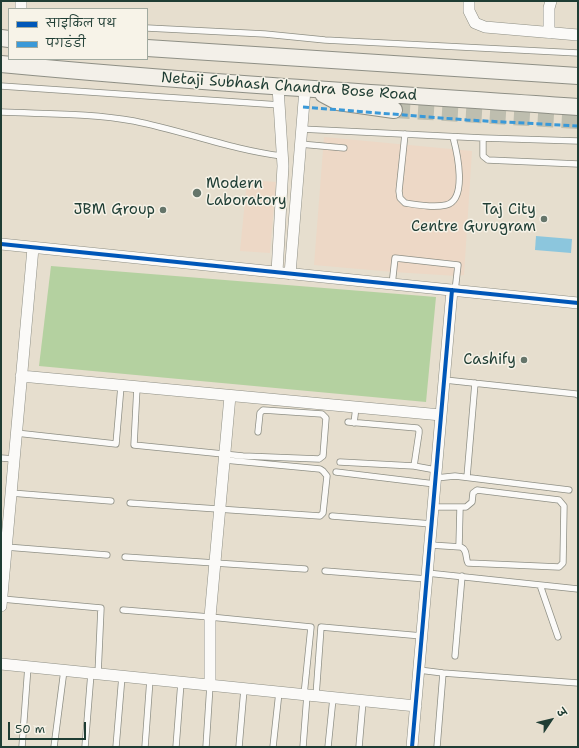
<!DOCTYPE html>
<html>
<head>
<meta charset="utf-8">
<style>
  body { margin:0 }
  #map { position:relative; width:579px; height:748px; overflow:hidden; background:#e6dece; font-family:"Shantell Sans","Playpen Sans Deva",sans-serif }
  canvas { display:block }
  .frame { position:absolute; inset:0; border:2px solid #1f3d34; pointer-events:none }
  .legend { position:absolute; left:8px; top:8px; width:140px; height:52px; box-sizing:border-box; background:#f7f3e8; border:1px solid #a1aaa0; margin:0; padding:5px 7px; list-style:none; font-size:12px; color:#1f3d34 }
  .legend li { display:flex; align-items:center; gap:8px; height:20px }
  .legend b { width:20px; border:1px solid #a1aaa0 }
  .north { position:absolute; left:531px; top:700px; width:40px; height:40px; -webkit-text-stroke:3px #f7f3e8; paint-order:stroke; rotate:55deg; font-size:11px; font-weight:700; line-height:16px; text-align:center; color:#1f3d34 }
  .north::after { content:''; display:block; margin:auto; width:14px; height:18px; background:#1f3d34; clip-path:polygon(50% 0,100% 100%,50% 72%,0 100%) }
  .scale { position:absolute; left:8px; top:722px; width:78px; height:18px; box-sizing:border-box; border:2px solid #1f3d34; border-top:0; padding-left:5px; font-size:12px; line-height:14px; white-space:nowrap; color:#1f3d34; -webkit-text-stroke:3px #f7f3e8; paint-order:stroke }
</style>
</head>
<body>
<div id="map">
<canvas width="579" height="748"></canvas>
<div class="frame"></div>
<ul class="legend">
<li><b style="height:5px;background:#0057b8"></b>साइकिल पथ</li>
<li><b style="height:5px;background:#3a99d8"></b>पगडंडी</li>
</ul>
<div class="north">उ</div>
<div class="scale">50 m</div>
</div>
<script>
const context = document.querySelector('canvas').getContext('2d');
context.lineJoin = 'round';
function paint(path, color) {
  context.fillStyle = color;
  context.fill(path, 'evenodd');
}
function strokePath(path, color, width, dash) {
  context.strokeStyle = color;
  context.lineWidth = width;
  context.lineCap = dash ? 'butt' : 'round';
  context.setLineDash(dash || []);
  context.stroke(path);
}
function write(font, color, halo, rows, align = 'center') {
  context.font = font + ' "Shantell Sans",sans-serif';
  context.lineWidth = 3;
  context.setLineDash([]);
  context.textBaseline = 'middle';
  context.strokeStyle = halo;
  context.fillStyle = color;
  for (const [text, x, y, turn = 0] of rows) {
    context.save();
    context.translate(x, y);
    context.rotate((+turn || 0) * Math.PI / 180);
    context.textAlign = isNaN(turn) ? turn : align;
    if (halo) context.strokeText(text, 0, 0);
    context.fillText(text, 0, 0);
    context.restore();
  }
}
const built = new Path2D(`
  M324,137L472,151L464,275L457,276L393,272L314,265Z
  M247,180L276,182L270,253L240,251Z`);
const green = new Path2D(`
  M51,266L436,297L426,402L39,366Z`);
const water = new Path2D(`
  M536,236L572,239L571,253L535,250Z`);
const secondaryTunnel = new Path2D(`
  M394,110L578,121`);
const service = new Path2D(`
  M147,28L265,34L325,40L578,53
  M1,86L280,105
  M1,112C45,114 91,113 134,121C184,131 232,150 282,156
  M301,129L483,138L578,141
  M405,134L399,191L400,198L405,203C418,205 433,208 446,205C468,200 457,152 453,137
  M483,138V156L488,160L578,164
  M300,144L344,148
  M392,285L395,258L458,265L455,291
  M445,380L576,394L578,395
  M137,387L134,445L243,456L319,459L323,456L326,418L322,414L263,410L260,413L258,432
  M348,422L417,428L419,430V433L414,466
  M354,423L356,407
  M16,433L116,444L121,386
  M1,458L14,459
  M340,462L414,466L436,470
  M336,472L435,484
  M467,477L475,383
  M436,478L455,476L569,490
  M11,493L111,501
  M130,503L320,516L323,513L327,476L323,471L320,469L225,460
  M332,516L432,524
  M430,545L461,547C468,550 465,558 468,563L559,567L563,563L564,506L559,500L477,490L473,493L472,502L466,507H433
  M6,547L107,555
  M459,547L460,508
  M125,557L305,569
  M325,571L427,579
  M427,573L578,589
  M540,585L558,637
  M2,599L101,608L98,674
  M123,610L210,617L311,627L304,695
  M455,656L462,576
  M419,670L443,673L578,683
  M316,696L321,627L422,636
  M22,747L28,666
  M54,747L64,670
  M85,747L91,673
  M116,747L122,676
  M145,747L150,679
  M176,747L181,682
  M206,747L210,685
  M239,747L244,689
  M273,747L279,692
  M303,747L307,695
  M328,747L333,698
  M359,747L363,701
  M437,747L443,673`);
const minor = new Path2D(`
  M469,1V11L475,23L485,27L578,35
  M21,9V1
  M549,33V8L551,1
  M1,244L578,303
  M277,272L283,166L278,87
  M290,274L305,89
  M21,376L441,415
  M1,606L33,248
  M1,664L416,706
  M210,685V617L230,396
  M412,747L452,290`);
const secondary = new Path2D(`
  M1,38L9,39
  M147,48L578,76
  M1,64C193,82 385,94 578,107
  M323,94L338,102L394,110`);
const quiet = new Path2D(`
  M303,107L467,120L578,126`);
const cycleway = new Path2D(`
  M1,244L578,303
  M412,747L452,290`);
const markers = [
  [197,193,5,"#65756a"],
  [163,210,4,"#65756a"],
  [544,219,4,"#65756a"],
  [524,360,4,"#65756a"]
];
const streetNames = [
  ["Netaji Subhash Chandra Bose Road",289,87,4]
];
const poiNames = [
  ["Modern",206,184,"left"],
  ["Laboratory",206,201,"left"],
  ["JBM Group",155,210],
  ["Taj City",536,210],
  ["Centre Gurugram",536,227],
  ["Cashify",516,360]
];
paint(built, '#edd8c6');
paint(green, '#b4d1a0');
paint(water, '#8cc6dd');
strokePath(secondaryTunnel, '#bebeaf', 16, [16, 8]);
strokePath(service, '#8e8f85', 7);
strokePath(minor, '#8e8f85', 12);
strokePath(secondary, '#8e8f85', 18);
strokePath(service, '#fbfaf8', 5.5);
strokePath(minor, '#fbfaf8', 11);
strokePath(secondary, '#f3f0e9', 16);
strokePath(quiet, '#3a99d8', 3, [6, 3]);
strokePath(cycleway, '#0057b8', 4);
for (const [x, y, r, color] of markers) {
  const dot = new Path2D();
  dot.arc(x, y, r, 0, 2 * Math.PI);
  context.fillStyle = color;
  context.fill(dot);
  strokePath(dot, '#f7f3e8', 1.5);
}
write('15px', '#1f3d34', '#f7f3e8', streetNames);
write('15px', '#1f3d34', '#f7f3e8', poiNames, 'right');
</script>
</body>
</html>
